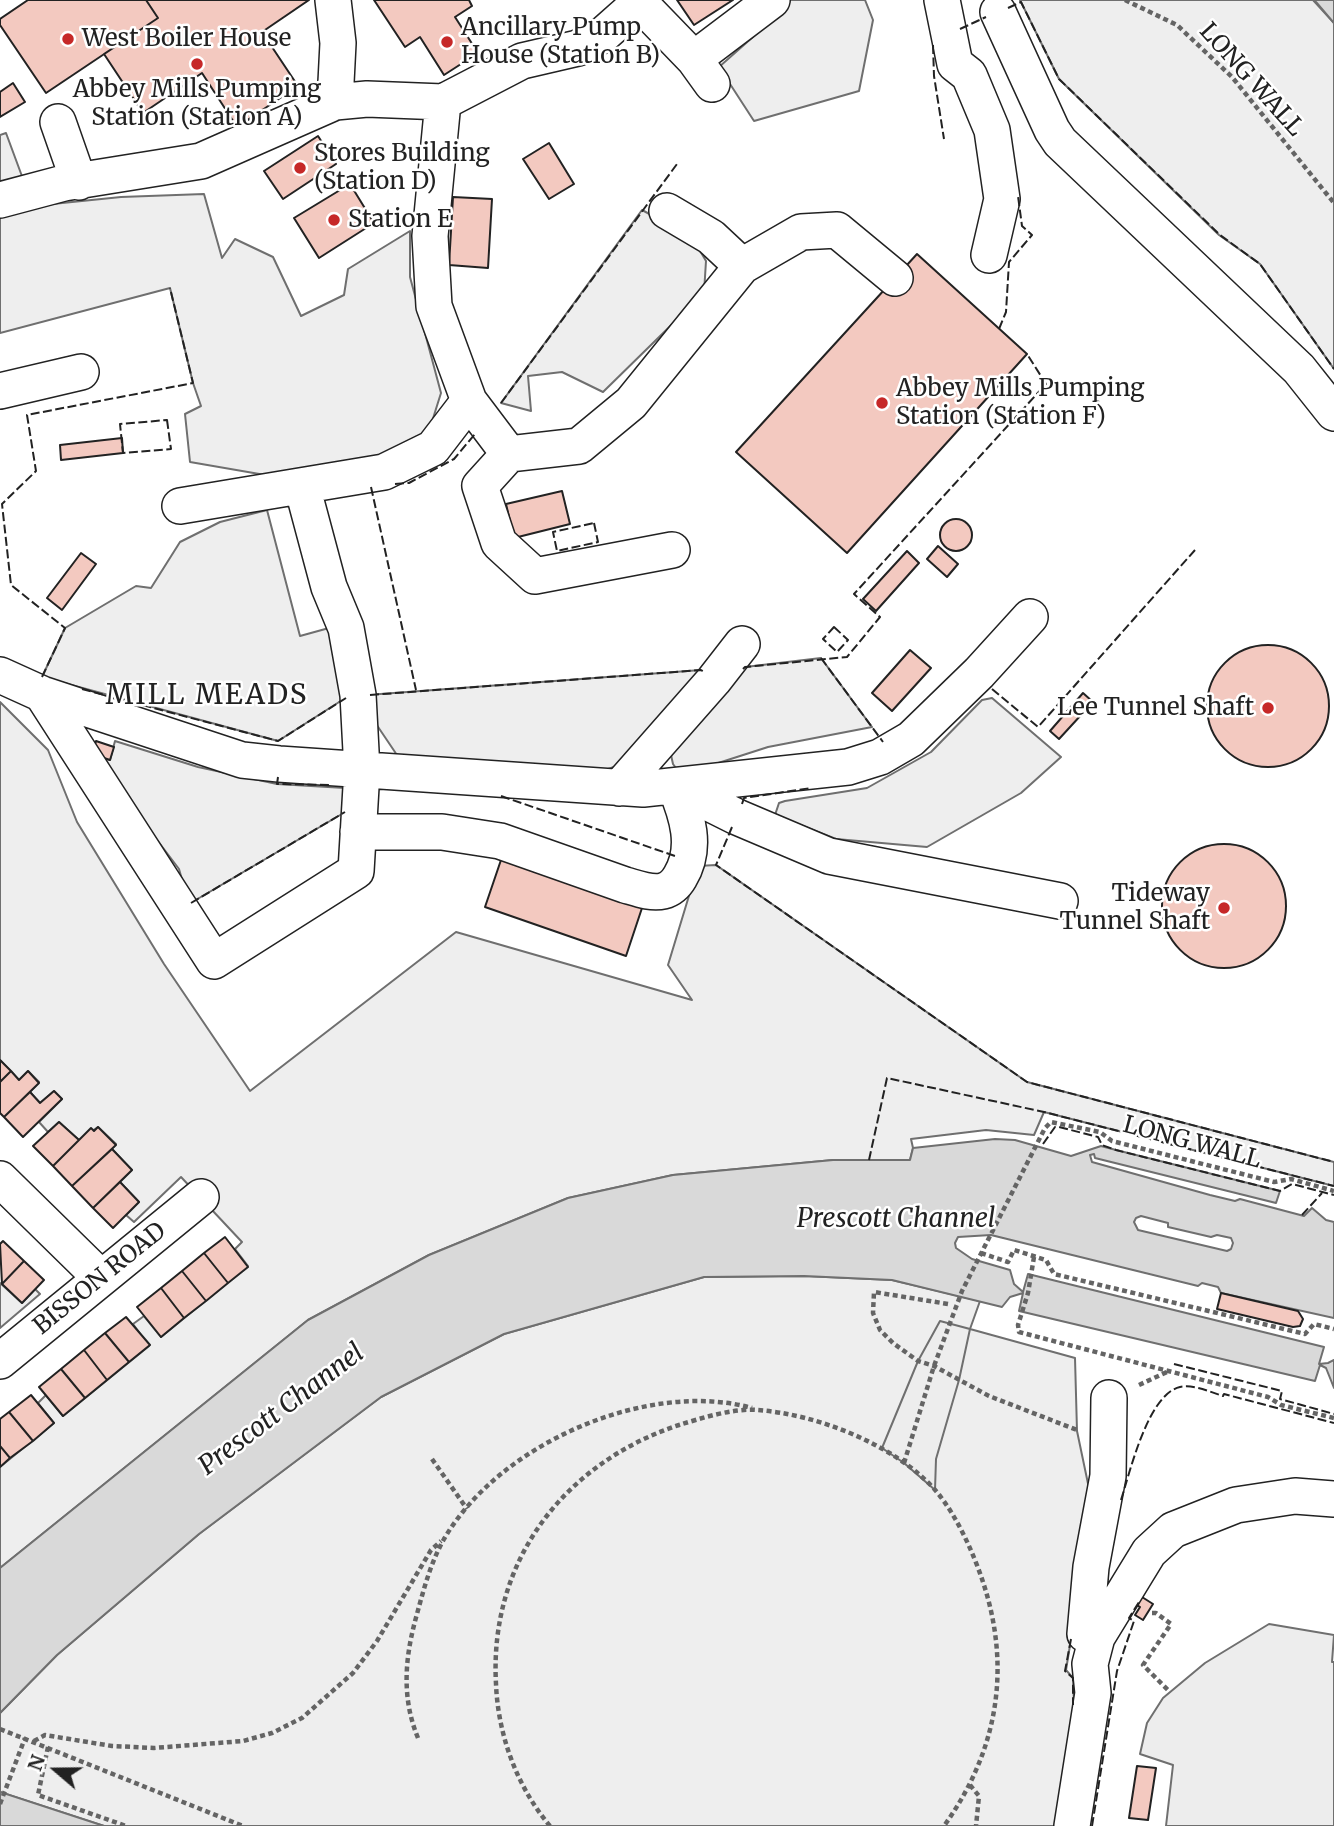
<!DOCTYPE html>
<html>
<head>
<meta charset="utf-8">
<style>
  body { margin:0 }
  #map { position:relative; width:1334px; height:1826px; overflow:hidden; background:#fff; font-family:Merriweather,serif }
  canvas { display:block }
  .north { position:absolute; left:21px; top:1735px; width:70px; height:70px; -webkit-text-stroke:5px #fff; paint-order:stroke; rotate:290deg; font-size:19px; font-weight:700; line-height:28px; text-align:center; color:#222 }
  .north::after { content:''; display:block; margin:auto; width:24px; height:32px; background:#222; clip-path:polygon(50% 0,100% 100%,50% 72%,0 100%) }
</style>
</head>
<body>
<div id="map">
<canvas width="1334" height="1826"></canvas>
<div class="north">N</div>
</div>
<script>
const context = document.querySelector('canvas').getContext('2d');
context.lineJoin = 'round';
function paint(path, color) {
  context.fillStyle = color;
  context.fill(path, 'evenodd');
}
function strokePath(path, color, width, dash) {
  context.strokeStyle = color;
  context.lineWidth = width;
  context.lineCap = dash ? 'butt' : 'round';
  context.setLineDash(dash || []);
  context.stroke(path);
}
function write(font, color, halo, rows, align = 'center') {
  context.font = font + ' Merriweather,serif';
  context.lineWidth = 5;
  context.setLineDash([]);
  context.textBaseline = 'middle';
  context.strokeStyle = halo;
  context.fillStyle = color;
  for (const [text, x, y, turn = 0] of rows) {
    context.save();
    context.translate(x, y);
    context.rotate((+turn || 0) * Math.PI / 180);
    context.textAlign = isNaN(turn) ? turn : align;
    if (halo) context.strokeText(text, 0, 0);
    context.fillText(text, 0, 0);
    context.restore();
  }
}
const green = new Path2D(`
  M770,0H865L873,20L859,91L754,121L719,67L780,13Z
  M1020,0H1313L1334,23V369L1260,264L1219,235L1059,79Z
  M6,133L33,206L121,197L204,194L222,258L235,239L273,257L301,316L344,295L348,269L410,231V277L441,393L430,428L410,449L366,466L271,476L190,462L185,414L201,406L193,383L170,288L0,333V135Z
  M642,210L692,237L706,261L704,293L603,392L562,372L528,376L531,411L501,403Z
  M267,510L300,636L329,628L347,697L278,741L42,677L65,628L136,586L151,588L180,542L220,522Z
  M821,658L872,727L768,747L681,775L673,764L669,746L745,667Z
  M701,670L631,761L588,776L399,758L368,712L367,695Z
  M992,698L1061,757L1021,793L927,847L836,839L775,815L779,803L785,801L867,788L931,752L982,700Z
  M0,702L48,750L77,822L164,964L250,1091L456,932L692,1000L668,965L698,866L716,865L1027,1082L1334,1162V1186L1044,1112L1034,1135L986,1130L911,1139L913,1148L910,1160H833L673,1175L568,1198L429,1255L308,1320L0,1568V1467L54,1423L38,1403L46,1395L63,1416L149,1346L133,1324L144,1316L161,1337L248,1266L235,1249L242,1242L181,1177L134,1222L126,1215L139,1202L120,1182L132,1170L112,1149L116,1144L98,1127L79,1140L59,1122L48,1132L39,1122L62,1099L54,1091L40,1103L30,1092L39,1082L28,1071L19,1080L0,1060Z
  M115,741L198,767L277,784L345,788L347,811L189,904L179,869L92,754L110,760Z
  M804,1276L892,1280L980,1301L970,1329L1075,1358L1077,1431L1091,1498L1083,1565L1066,1670L1073,1678L1074,1703L1057,1826H104L0,1792V1713L57,1655L199,1534L381,1397L504,1334L704,1277Z
  M0,1283L22,1303L35,1289L40,1294L0,1328Z`);
const parking = new Path2D(`
  M940,1321L970,1329L959,1380L936,1459L935,1490L904,1463L882,1448L918,1361Z
  M1269,1624L1334,1635L1332,1662H1334V1826H1166L1173,1765L1140,1754L1147,1723L1163,1698L1205,1663Z`);
const water = new Path2D(`
  M1313,0H1334V23L1316,2Z
  M995,1139L1015,1140L1071,1156L1101,1146L1116,1150L1280,1191L1276,1203L1095,1158L1094,1154L1090,1155L1092,1162L1210,1195L1235,1201L1240,1199L1304,1216L1312,1208L1326,1220L1334,1222V1318L1221,1293L1218,1287L1202,1283L1198,1286L991,1235L958,1237L955,1243L956,1248L972,1259L1010,1270L1014,1284L1023,1292L1028,1274L1324,1347L1319,1364L1328,1363L1334,1360V1388L1326,1368L1320,1365L1315,1381L1019,1311L1023,1293L1010,1297L1002,1307L892,1280L804,1276L704,1277L504,1334L381,1397L199,1534L57,1655L0,1713V1568L308,1320L429,1255L568,1198L673,1175L833,1160H910L913,1148ZM1141,1216L1168,1223V1227L1211,1237L1217,1235L1231,1238L1233,1243L1231,1249L1227,1251L1138,1230L1134,1222L1136,1218Z
  M0,1792L104,1826H0Z`);
const building = new Path2D(`
  M28,0H146L158,18L46,93L0,25V19Z
  M146,0H309L262,32L298,86L237,127L202,73L143,113L104,54L158,18Z
  M374,0H469L472,6L455,17L478,53L444,75L420,37L405,47Z
  M677,0H733L694,25Z
  M13,83L25,102L0,117V92Z
  M318,136L336,164L283,199L264,171Z
  M549,143L574,184L549,199L523,159Z
  M350,184L374,223L319,258L294,218Z
  M453,197L492,199L488,268L449,265Z
  M917,254L1027,354L847,553L736,452Z
  M122,438L123,453L61,460L60,445Z
  M562,491L570,524L514,538L506,504Z
  M940 535a16 16 0 1 1 32 0a16 16 0 1 1-32 0Z
  M938,546L958,564L947,577L927,559Z
  M907,551L919,563L876,611L863,599Z
  M81,553L96,564L62,610L47,598Z
  M1207 706a61 61 0 1 1 122 0a61 61 0 1 1-122 0Z
  M910,650L931,668L892,711L872,693Z
  M1083,693L1093,702L1059,739L1050,731Z
  M96,741L114,747L110,760L92,754Z
  M1162 906a62 62 0 1 1 124 0a62 62 0 1 1-124 0Z
  M502,857L643,905L626,956L485,907Z
  M0,1060L11,1071L0,1082Z
  M11,1071L19,1080L28,1071L39,1083L4,1117L0,1113V1082Z
  M54,1091L62,1099L23,1137L4,1117L30,1092L40,1103Z
  M59,1122L79,1140L53,1166L33,1146Z
  M98,1127L116,1145L72,1186L53,1166L91,1128L94,1131Z
  M112,1149L132,1170L93,1208L72,1186Z
  M120,1182L139,1202L113,1228L93,1208Z
  M225,1237L248,1267L228,1283L204,1253Z
  M3,1241L24,1261L2,1284L0,1244Z
  M204,1253L228,1283L206,1301L182,1271Z
  M24,1261L44,1280L22,1303L2,1284Z
  M182,1271L206,1301L184,1318L161,1288Z
  M161,1288L184,1318L161,1337L137,1307Z
  M1221,1293L1298,1311L1303,1319L1300,1326L1293,1327L1217,1309Z
  M126,1317L150,1345L129,1362L105,1333Z
  M105,1333L129,1362L107,1380L84,1350Z
  M84,1350L107,1380L85,1398L61,1369Z
  M61,1369L85,1398L63,1416L39,1387Z
  M31,1395L54,1423L33,1441L9,1412Z
  M9,1412L33,1441L10,1458L0,1446V1419Z
  M0,1446L10,1458L0,1467Z
  M1142,1597L1153,1604L1143,1620L1135,1615L1140,1607L1137,1605Z
  M1137,1766L1156,1768L1148,1820L1129,1818Z`);
const path = new Path2D(`
  M1125,0L1177,25L1232,77L1334,203
  M981,1253L1008,1262L1014,1250L1046,1260L1054,1274L1305,1334L1314,1324L1334,1329
  M1034,1257L1028,1293L1018,1325L1019,1332L1268,1397L1281,1405L1334,1418
  M948,1304L874,1292L873,1313L880,1330L893,1343L918,1361L934,1366L989,1396L1077,1430
  M1139,1385L1169,1371
  M432,1459L467,1509
  M904,1463L934,1366L962,1291L1045,1128L1051,1122L1100,1132L1112,1141L1274,1182L1291,1179L1334,1191
  M1152,1613H1156L1171,1624L1143,1665L1170,1692
  M0,1729L243,1826
  M418,1738C401,1697 405,1656 417,1614C424,1588 431,1562 444,1539C499,1444 647,1379 752,1408
  M34,1741L45,1735L112,1746L154,1748L243,1741L272,1733L302,1718L353,1673L377,1641L431,1550L441,1541
  M48,1747L38,1795L126,1826
  M970,1785L979,1796L976,1826
  M0,1804L25,1738
  M550,1826C517,1787 498,1735 496,1684C489,1561 564,1463 679,1425C702,1418 733,1408 757,1410C817,1414 896,1445 936,1491C957,1516 973,1552 983,1582C1012,1670 997,1752 944,1826`);
const minor = new Path2D(`
  M333,0L338,43L335,102
  M637,0L694,59L712,84
  M942,0L955,64L969,75L992,130L1002,199L989,255
  M998,12L1052,130L1060,142L1299,369L1334,413
  M694,59L772,0
  M58,122L79,182
  M0,200L64,183L201,161L335,102L367,99L443,102L522,61L578,48L604,34L639,3
  M667,211L711,237L742,266
  M0,391L81,372
  M469,401L509,454L480,486L499,543L535,576L672,550
  M509,454L579,446L631,403L742,266L801,232L837,230L895,278
  M180,506L384,472L433,448L469,401L434,306L430,236L443,102
  M0,675L42,694L242,760L279,764L643,789L848,767L880,757L911,739L979,673L1030,617
  M42,694L214,961L356,871L362,770L358,695L346,628L329,587L302,486
  M675,786L737,817L829,856L1060,901
  M619,788L714,680L742,644
  M358,832H442L500,841L625,885C636,888 651,894 663,891C671,889 676,884 680,877C698,848 687,815 675,786
  M0,1179L101,1278
  M0,1361L201,1197
  M1097,1637L1085,1634L1091,1567L1108,1476L1109,1398
  M1072,1826L1093,1693L1090,1664L1097,1637L1149,1552L1173,1530L1236,1505L1295,1496L1334,1499`);
const fence = new Path2D(`
  M1008,8L1021,2L1059,79L1220,235L1260,264L1334,369
  M960,29L986,17
  M933,45L934,76L944,139
  M999,329L1006,312L1009,262L1032,235L1022,226L1018,196
  M501,403L677,164
  M167,420L171,449L123,453L120,424Z
  M395,484L409,483L454,459L475,434
  M371,487L416,690
  M594,523L598,542L557,551L553,532Z
  M834,627L848,640L837,652L823,639Z
  M821,658L883,742
  M743,669L745,667L847,657L880,617L854,594L1046,384L1027,354
  M42,677L65,628L11,585L2,504L36,471L27,415L193,383L170,288
  M82,689L278,741L346,698
  M992,689L1038,727L1195,550
  M370,695L701,670L704,672
  M278,777L277,784L330,785
  M501,796L675,856
  M742,804L744,798L811,788
  M732,827L716,865L1027,1082L1334,1162
  M191,903L345,812
  M1043,1144L1055,1127H1059L1098,1137L1102,1145L1116,1150L1280,1191L1292,1184L1334,1195
  M869,1160L887,1078L1044,1112L1334,1186
  M1302,1215L1322,1193
  M1174,1364L1282,1391L1280,1399L1334,1414
  M1121,1500C1130,1472 1148,1394 1180,1387C1194,1384 1210,1392 1223,1396L1224,1394L1334,1423
  M1071,1639L1065,1671L1073,1678V1705
  M1092,1826L1117,1671L1134,1621L1129,1618L1139,1602`);
const markers = [
  [68,39,7,"#c62828"],
  [447,42,7,"#c62828"],
  [197,64,7,"#c62828"],
  [300,168,7,"#c62828"],
  [334,220,7,"#c62828"],
  [882,403,7,"#c62828"],
  [1268,708,7,"#c62828"],
  [1224,908,7,"#c62828"]
];
const poiNames = [
  ["Ancillary Pump",461,28],
  ["House (Station B)",461,56],
  ["West Boiler House",82,39],
  ["Abbey Mills Pumping",197,90,"center"],
  ["Station (Station A)",197,118,"center"],
  ["Stores Building",314,154],
  ["(Station D)",314,182],
  ["Station E",348,220],
  ["Abbey Mills Pumping",896,389],
  ["Station (Station F)",896,417],
  ["Lee Tunnel Shaft",1254,708,"right"],
  ["Tideway",1210,894,"right"],
  ["Tunnel Shaft",1210,922,"right"]
];
const streetNames = [
  ["LONG WALL",1251,80,48],
  ["LONG WALL",1192,1143,15],
  ["BISSON ROAD",100,1279,-39]
];
const waterNames = [
  ["Prescott Channel",896,1220],
  ["Prescott Channel",282,1410,-37]
];
const quarterNames = [
  ["MILL MEADS",207,696]
];
paint(green, '#eee');
strokePath(green, '#6f6f6f', 2);
paint(parking, '#ededed');
strokePath(parking, '#6f6f6f', 2);
paint(water, '#d9d9d9');
strokePath(water, '#6f6f6f', 2);
paint(building, '#f3c9c0');
strokePath(building, '#222', 2);
strokePath(minor, '#222', 38);
strokePath(path, '#646464', 4.5, [5, 3.5]);
strokePath(minor, '#fff', 35);
strokePath(fence, '#222', 2, [9, 3.5]);
for (const [x, y, r, color] of markers) {
  const dot = new Path2D();
  dot.arc(x, y, r, 0, 2 * Math.PI);
  context.fillStyle = color;
  context.fill(dot);
  strokePath(dot, '#fff', 2.5);
}
write('24px', '#222', '#fff', poiNames, 'left');
write('24px', '#222', '#fff', streetNames);
write('italic 26px', '#222', '#fff', waterNames);
context.letterSpacing = '2px';
write('28px', '#222', '#fff', quarterNames);
context.letterSpacing = '0px';
</script>
</body>
</html>
